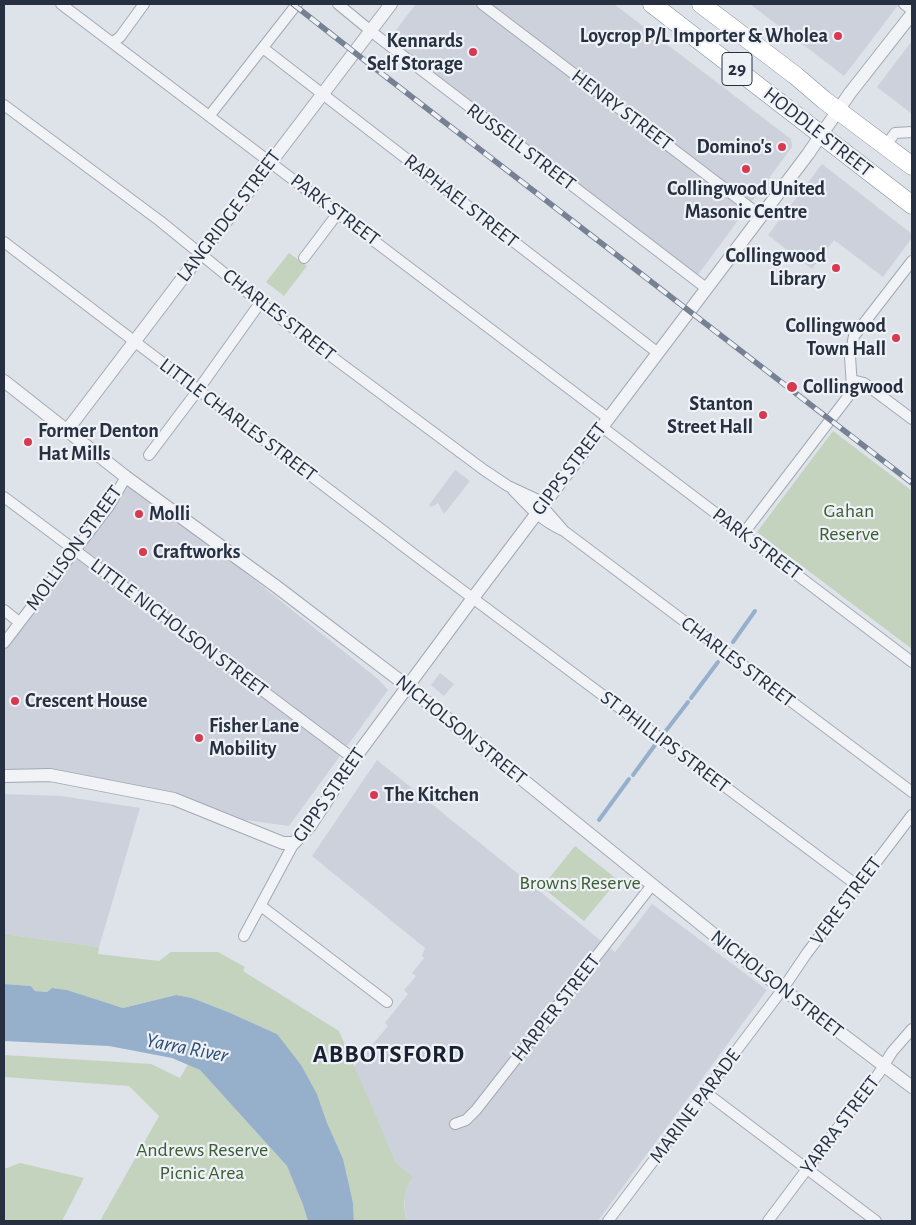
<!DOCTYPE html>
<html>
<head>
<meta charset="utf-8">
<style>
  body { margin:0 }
  #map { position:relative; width:916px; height:1225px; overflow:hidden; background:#dee2e9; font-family:"Alegreya Sans",sans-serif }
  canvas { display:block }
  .frame { position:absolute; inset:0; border:5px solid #263041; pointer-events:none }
</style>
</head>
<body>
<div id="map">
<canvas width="916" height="1225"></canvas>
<div class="frame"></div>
</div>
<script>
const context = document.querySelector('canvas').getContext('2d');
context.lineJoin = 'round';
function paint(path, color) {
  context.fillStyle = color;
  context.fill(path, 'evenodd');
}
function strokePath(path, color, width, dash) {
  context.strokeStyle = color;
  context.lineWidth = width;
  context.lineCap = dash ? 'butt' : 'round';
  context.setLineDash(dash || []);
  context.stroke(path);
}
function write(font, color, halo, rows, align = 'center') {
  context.font = font + ' "Alegreya Sans",sans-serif';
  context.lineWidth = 4.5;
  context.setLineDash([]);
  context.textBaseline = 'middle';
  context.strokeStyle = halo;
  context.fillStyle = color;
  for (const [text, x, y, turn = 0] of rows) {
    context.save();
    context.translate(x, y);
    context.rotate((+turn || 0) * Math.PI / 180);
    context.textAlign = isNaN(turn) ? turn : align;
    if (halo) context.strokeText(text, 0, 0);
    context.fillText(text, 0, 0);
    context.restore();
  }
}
const built = new Path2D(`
  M416,4H614L791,139L792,147L697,276L389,39Z
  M750,4H899L844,76Z
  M912,41V114L877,87Z
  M822,164L912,234V238L883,277L834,240L812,269L768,235Z
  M455,470L470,481L444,514L438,503L431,507L429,505Z
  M126,477L378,679L388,690L289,826L217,816L96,783L4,776V643Z
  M440,673L454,684L444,696L431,685Z
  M377,760L615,952L652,904L767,990L598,1221H406L404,1197L406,1187L412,1177L396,1163L353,1068L388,1026L385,1023L408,994L404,990L416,976L412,973L424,958L422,956L425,948L312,856Z
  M4,794L61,796L140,808L99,947L4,934Z`);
const green = new Path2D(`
  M289,253L307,266L284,296L266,282Z
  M833,431L912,491V649L757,532Z
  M575,846L618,880L584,921L542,887Z
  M4,934L99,947L98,954L159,961L171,952H218L245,967L243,971L339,1031L396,1163L413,1177C401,1193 404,1202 406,1221H354L353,1203L317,1094L277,1034L228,1012L192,998L176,995L123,1008L67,990L52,988L47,992L35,991L31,986L4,984Z
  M4,1055L151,1064L180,1078L188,1064L200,1070L287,1166L303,1205L308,1221H100L159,1116L129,1086L4,1077Z
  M20,1163L84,1178L62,1221H4V1169Z`);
const water = new Path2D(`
  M4,984L31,986L35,991L47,992L52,988L67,990L123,1008L176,995L192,998L228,1012L277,1034L301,1065L317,1094L327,1123L343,1159L353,1203L354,1221H308L303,1205L287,1166L200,1070L172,1058L109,1046L4,1041Z`);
const stream = new Path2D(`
  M733,642L755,611
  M691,698L718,662
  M665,732L688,702
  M633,775L655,745
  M599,820L629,779`);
const minor = new Path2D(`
  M61,4L608,418
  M338,4L377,36L706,288
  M482,4L761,216
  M904,4L912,10
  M113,42L120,37L144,4
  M263,48L658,353
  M4,105L160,221L273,313L484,470L508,486L536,499L564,531
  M210,115L297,4
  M886,145L895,133L912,132
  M4,242L415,555L858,886
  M304,258L338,213
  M852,380L864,383L912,419
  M602,427L912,662
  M149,455L198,390L260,303
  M513,490C531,509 540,520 564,531L912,792
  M4,497L354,759
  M743,534L847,398L852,388L850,356L854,336L912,261
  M4,610L19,622
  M4,643L109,506L126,477
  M261,906L387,1002
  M244,936L294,843
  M705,1092L876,1221
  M455,1124L466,1120L476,1110L652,885
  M608,1221L782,990L807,953L912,815
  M768,1221L879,1073L892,1052L912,1029`);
const tertiary = new Path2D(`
  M4,381L126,477L277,587L407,686L755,968L912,1087
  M68,429L391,4
  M4,776L50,775L174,799L283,843H294L310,826L354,759L473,598L808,154L850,93L912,14`);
const trunk = new Path2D(`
  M652,4L912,205
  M701,4L796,76L824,100L912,166`);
const rail = new Path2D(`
  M293,4L368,63L912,483`);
const markers = [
  [838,36,5,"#d73950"],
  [473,52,5,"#d73950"],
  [782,147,5,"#d73950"],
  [746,169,5,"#d73950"],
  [836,268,5,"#d73950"],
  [896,338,5,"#d73950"],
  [792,387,6,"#d73950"],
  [763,415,5,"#d73950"],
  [28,442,5,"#d73950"],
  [139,514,5,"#d73950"],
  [143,552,5,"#d73950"],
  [15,701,5,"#d73950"],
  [199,738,5,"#d73950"],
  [374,795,5,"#d73950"]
];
const shields = [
  [737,69,30]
];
const shieldNames = [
  ["29",737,69]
];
const poiNames = [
  ["Loycrop P/L Importer & Wholea",828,36,"right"],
  ["Kennards",463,41,"right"],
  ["Self Storage",463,64,"right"],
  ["Domino's",772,147,"right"],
  ["Collingwood United",746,189,"center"],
  ["Masonic Centre",746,212,"center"],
  ["Collingwood",826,256,"right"],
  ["Library",826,279,"right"],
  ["Collingwood",886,326,"right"],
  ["Town Hall",886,349,"right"],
  ["Collingwood",803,387],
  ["Stanton",753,404,"right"],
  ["Street Hall",753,427,"right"],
  ["Former Denton",38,431],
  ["Hat Mills",38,454],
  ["Molli",149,514],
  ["Craftworks",153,552],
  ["Crescent House",25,701],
  ["Fisher Lane",209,726],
  ["Mobility",209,749],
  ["The Kitchen",384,795]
];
const streetNames = [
  ["HENRY STREET",622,110,37],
  ["HODDLE STREET",818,132,38],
  ["RUSSELL STREET",521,147,37],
  ["RAPHAEL STREET",461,201,38],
  ["PARK STREET",335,210,37],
  ["LANGRIDGE STREET",229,216,-53],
  ["CHARLES STREET",279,315,38],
  ["LITTLE CHARLES STREET",238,420,37],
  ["GIPPS STREET",569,469,-53],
  ["PARK STREET",757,544,37],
  ["MOLLISON STREET",74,548,-54],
  ["LITTLE NICHOLSON STREET",179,628,37],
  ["CHARLES STREET",738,662,37],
  ["NICHOLSON STREET",461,730,39],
  ["ST PHILLIPS STREET",665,742,37],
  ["GIPPS STREET",329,795,-55],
  ["VERE STREET",846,901,-53],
  ["NICHOLSON STREET",777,984,38],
  ["HARPER STREET",556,1008,-52],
  ["MARINE PARADE",695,1106,-53],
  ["YARRA STREET",840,1125,-53]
];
const parkNames = [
  ["Gahan",849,511],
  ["Reserve",849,534],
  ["Browns Reserve",580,883],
  ["Andrews Reserve",202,1150],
  ["Picnic Area",202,1173]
];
const waterNames = [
  ["Yarra River",187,1048,11]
];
const districtNames = [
  ["ABBOTSFORD",389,1054]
];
paint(built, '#ccd1db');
paint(green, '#c4d3be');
paint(water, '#96b0cc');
strokePath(stream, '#96b0cc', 4);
strokePath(minor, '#a3a9b3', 12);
strokePath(tertiary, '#a3a9b3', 14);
strokePath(trunk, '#848fa0', 19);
strokePath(minor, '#f1f3f7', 10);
strokePath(tertiary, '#f1f3f7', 12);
strokePath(trunk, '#fff', 18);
strokePath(rail, '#768193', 5.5);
strokePath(rail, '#eef1f6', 4, [11]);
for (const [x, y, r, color] of markers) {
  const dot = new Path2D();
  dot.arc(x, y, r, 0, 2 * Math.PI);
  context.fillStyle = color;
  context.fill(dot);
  strokePath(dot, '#eef1f6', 2);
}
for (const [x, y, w] of shields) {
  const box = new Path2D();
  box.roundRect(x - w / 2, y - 16.5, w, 33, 4);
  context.fillStyle = '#eef1f6';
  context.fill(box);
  strokePath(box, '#263041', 1);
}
write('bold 19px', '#263041', null, shieldNames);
write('bold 20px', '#263041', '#eef1f6', poiNames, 'left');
write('20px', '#263041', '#eef1f6', streetNames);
write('20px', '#3a5d32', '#eef1f6', parkNames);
write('italic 21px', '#2d4e77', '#eef1f6', waterNames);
context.letterSpacing = '1px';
write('bold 25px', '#182131', '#eef1f6', districtNames);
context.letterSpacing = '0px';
</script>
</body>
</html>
